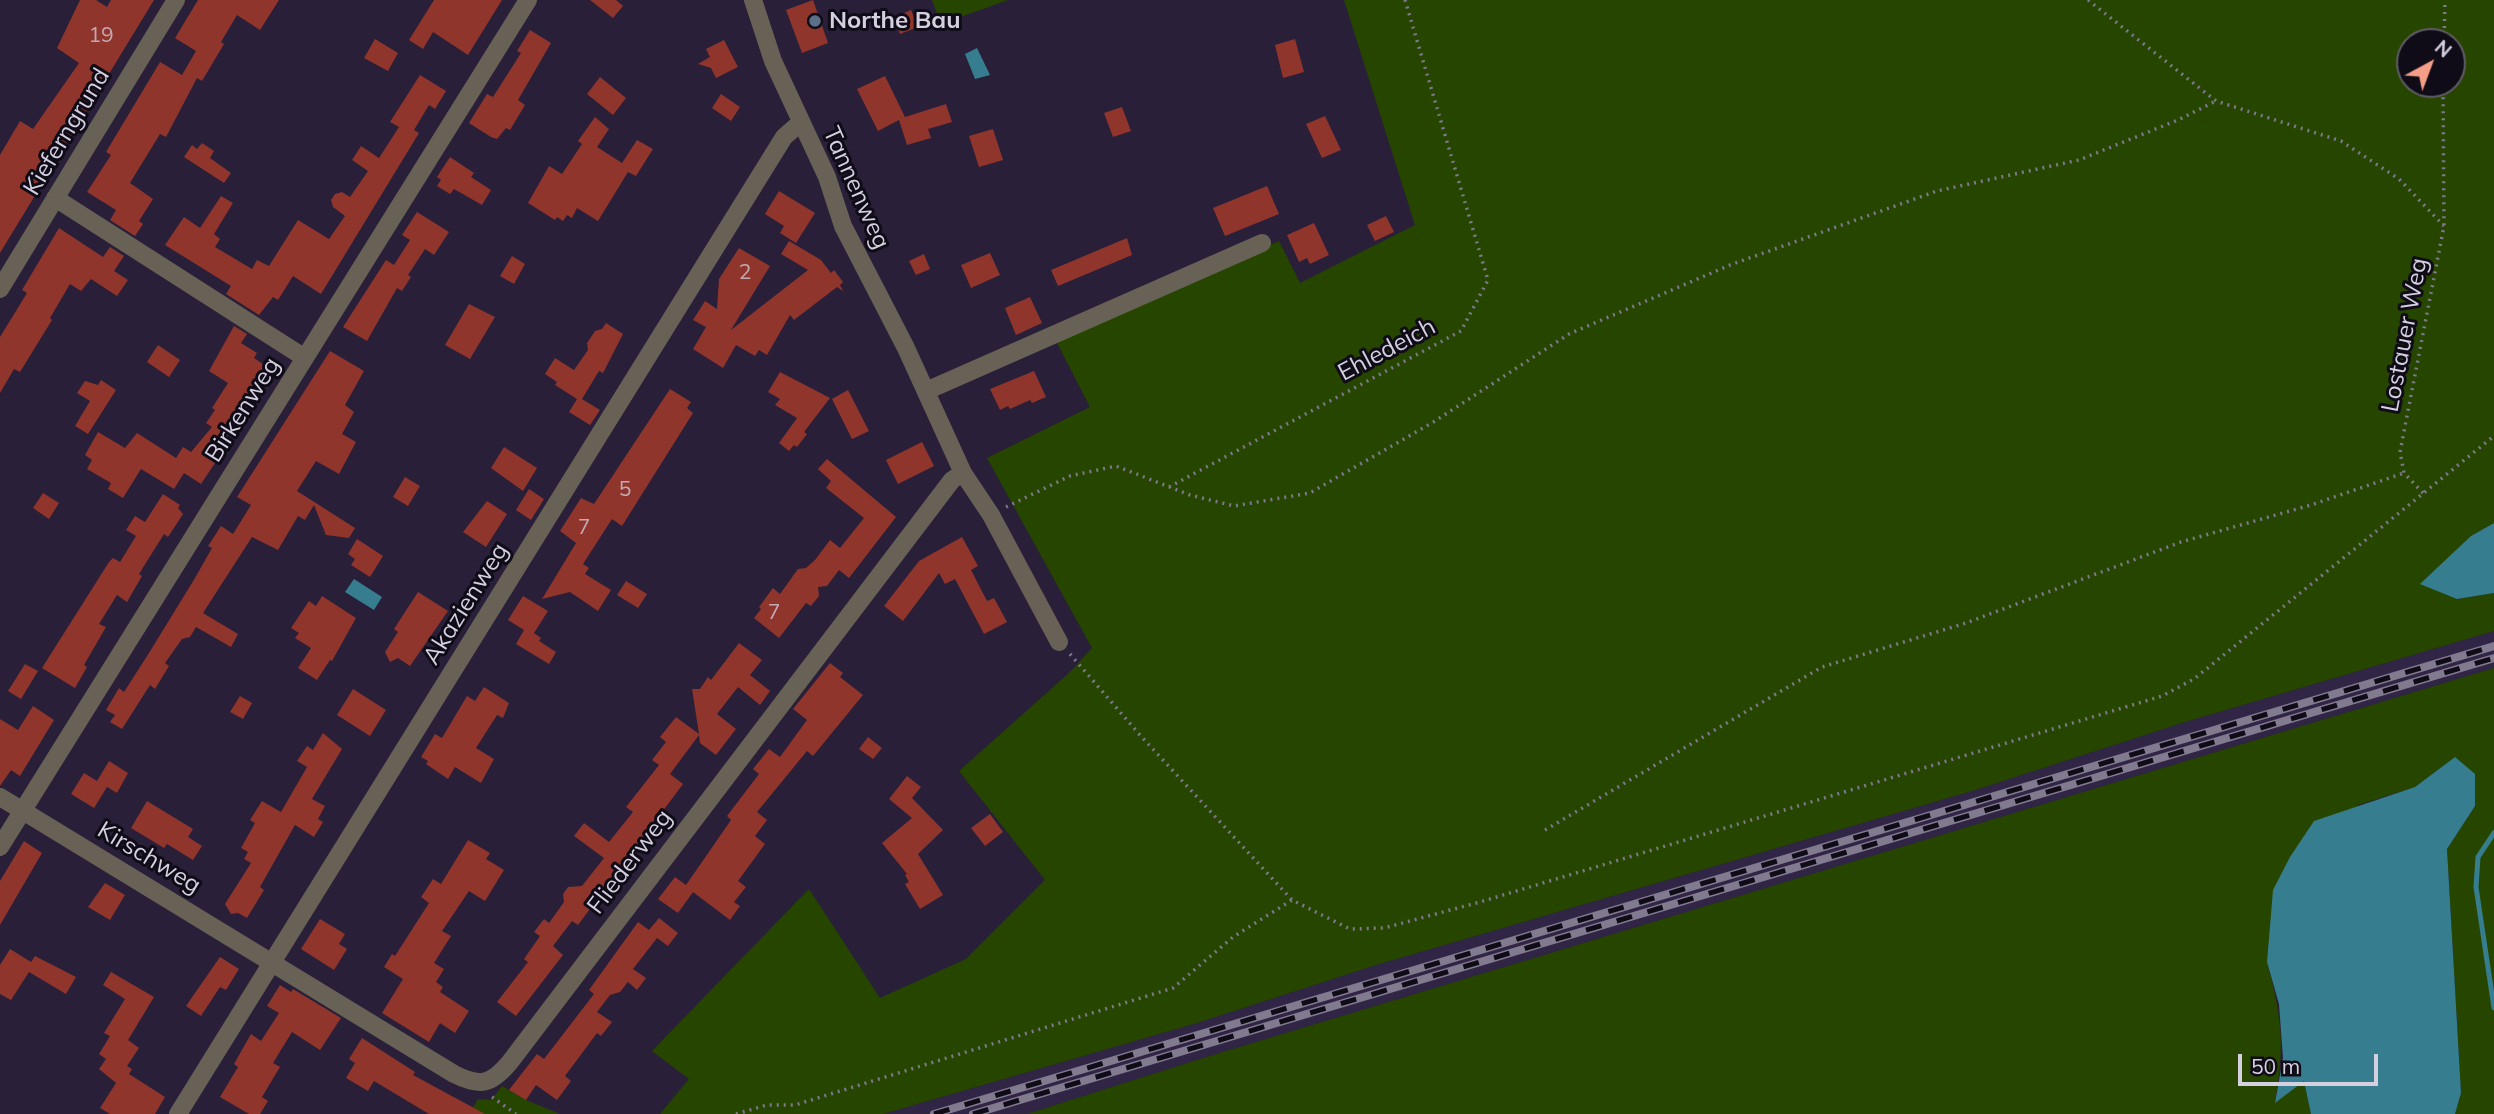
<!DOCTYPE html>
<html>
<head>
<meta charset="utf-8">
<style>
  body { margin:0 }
  #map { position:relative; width:2494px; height:1114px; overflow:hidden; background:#291f38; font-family:Mulish,sans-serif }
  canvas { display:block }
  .north { position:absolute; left:2396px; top:28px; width:70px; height:70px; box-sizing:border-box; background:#100c17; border:2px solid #5f5a67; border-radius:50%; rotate:41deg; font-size:19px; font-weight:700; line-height:28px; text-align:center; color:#d5d0e0 }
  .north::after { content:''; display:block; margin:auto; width:24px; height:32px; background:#f49e87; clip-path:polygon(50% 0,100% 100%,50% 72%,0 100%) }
  .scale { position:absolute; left:2238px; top:1054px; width:140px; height:32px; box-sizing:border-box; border:4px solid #d5d0e0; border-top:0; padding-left:9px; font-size:21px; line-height:24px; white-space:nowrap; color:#d5d0e0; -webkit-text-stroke:5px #100c17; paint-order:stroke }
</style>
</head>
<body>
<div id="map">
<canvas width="2494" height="1114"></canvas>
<div class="north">N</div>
<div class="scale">50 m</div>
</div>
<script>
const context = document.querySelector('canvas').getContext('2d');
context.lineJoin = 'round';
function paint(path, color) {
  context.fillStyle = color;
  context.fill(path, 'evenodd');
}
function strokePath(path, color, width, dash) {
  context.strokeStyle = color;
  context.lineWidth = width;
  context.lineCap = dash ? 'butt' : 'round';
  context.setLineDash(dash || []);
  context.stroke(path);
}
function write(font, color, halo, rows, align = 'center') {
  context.font = font + ' Mulish,sans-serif';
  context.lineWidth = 6;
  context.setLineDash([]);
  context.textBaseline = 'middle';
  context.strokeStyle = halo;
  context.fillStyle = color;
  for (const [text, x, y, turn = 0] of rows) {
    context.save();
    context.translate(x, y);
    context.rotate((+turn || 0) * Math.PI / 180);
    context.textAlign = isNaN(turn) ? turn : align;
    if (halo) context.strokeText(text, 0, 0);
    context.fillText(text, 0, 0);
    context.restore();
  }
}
const built = new Path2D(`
  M2494,631V668L1203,1058L1027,1114H883L1197,1023L1376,965L1972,791L2185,722Z`);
const green = new Path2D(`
  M932,0H1008L941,24Z
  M1344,0H2494V523L2471,536L2457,599L2494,593V631L2185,722L1972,791L1376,965L1197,1023L883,1114H660L689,1079L652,1051L809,889L880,998L966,959L1045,880L959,771L1069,673L1092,648L987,458L1090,407L1055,339L1279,241L1300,283L1415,225ZM2410,42H2452V84H2410Z
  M2494,668V1114H2455L2461,1093L2447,849L2475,806L2455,757L2415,787L2358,805L2267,962C2282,1017 2285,1046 2275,1102L2304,1080L2311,1114H1027L1203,1058Z
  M502,1086L526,1100L560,1114H469L478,1099L491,1100Z`);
const water = new Path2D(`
  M977,48L990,75L975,79L965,54Z
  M2494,523V593L2457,599L2420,584L2471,536Z
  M354,579L382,597L374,610L345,592Z
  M2455,757L2475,774V806L2447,849L2461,1093L2455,1114H2311L2304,1081L2275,1103L2283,1058L2279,1004L2267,962L2273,890L2290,857L2314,821L2415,787Z`);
const stream = new Path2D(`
  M2494,833L2478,857L2476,887L2494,1008`);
const building = new Path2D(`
  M80,0H96L107,7L111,0H154L0,253V155L20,121L33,129L79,63L57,48Z
  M198,0H279L260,30L237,15L221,42L224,44L202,81L197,78L166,137L160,134L130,183L153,199L139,221L143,224L135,236L110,220L116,210L87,192L111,155L106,152L160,62L182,75L196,51L175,38Z
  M434,0H502L468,55L433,32L423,49L409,40Z
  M590,0H616L623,6L613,18Z
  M813,0L828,43L802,53L786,10Z
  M911,10L918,27L900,34L893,18Z
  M530,30L551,43L518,100L525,105L510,130L506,128L497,139L491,137L469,123L487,94L493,97L521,53L517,51Z
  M375,39L398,53L388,71L364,58Z
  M1295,39L1304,72L1283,78L1275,45Z
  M724,40L738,67L716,78L711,68L698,64L710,57L706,49Z
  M420,75L446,91L435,109L429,105L414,130L419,133L321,294L293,276L278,300L273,297L259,315L226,294L231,286L165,245L184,217L200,228L221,196L233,203L214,234L220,239L215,247L252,269L257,260L269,266L298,220L329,239L345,216L333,207L331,200L335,194L342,192L350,197L368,171L352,160L361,146L379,158L399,127L390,122Z
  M885,76L905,117L946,104L952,122L928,129L931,138L907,145L899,120L878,131L857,89Z
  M600,77L626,98L613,115L587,94Z
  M721,94L740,107L731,121L712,108Z
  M1122,107L1131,131L1113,137L1104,113Z
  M1325,116L1341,150L1322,158L1306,124Z
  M595,117L609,129L597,147L622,163L637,140L653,149L636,176L628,172L598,221L577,208L572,218L567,215L563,221L557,217L555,220L528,203L549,166L562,174L582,144L578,141Z
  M993,129L1003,160L979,167L969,136Z
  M202,143L214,151L210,158L231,173L224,183L184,157L192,145L197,149Z
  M450,157L474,173L471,177L491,190L482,205L454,189L450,194L437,186L441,180L437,177Z
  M1267,186L1279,214L1225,236L1213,208Z
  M779,191L815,213L796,243L780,233L784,226L765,214Z
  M417,212L449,232L434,255L425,249L408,275L411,277L402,291L397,288L367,341L343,327L386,260L394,265L410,240L402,235Z
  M1386,216L1394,232L1375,241L1367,225Z
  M1314,223L1329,255L1310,264L1307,258L1299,262L1287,235Z
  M59,228L103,257L110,247L124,256L114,271L128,280L117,296L91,279L81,291L70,284L50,318L52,320L20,372L14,369L0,393V337L27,293L22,290Z
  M1127,238L1132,255L1058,286L1051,270Z
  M789,241L821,260L831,273L834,270L843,282L840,285L843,291L837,287L794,320L790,315L767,355L759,350L755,356L736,345L723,368L693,349L706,327L693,320L705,301L717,309L719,279L739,248L770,266L731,330L808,270L781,254Z
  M990,253L1000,275L971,288L961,265Z
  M924,254L930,269L916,275L909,261Z
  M512,256L525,264L514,284L500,276Z
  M1030,297L1042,323L1016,335L1005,308Z
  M469,304L495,317L470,359L445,345Z
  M606,323L623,334L603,373L599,371L582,399L600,410L590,425L569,412L577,399L555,385L557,382L545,374L555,358L574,370L588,350L587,343L595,331L602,329Z
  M234,326L247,334L241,343L257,353L254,358L272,370L215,455L219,457L201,484L184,473L174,489L141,469L123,498L108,489L111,483L87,469L92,460L85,455L98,432L125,448L137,433L176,458L183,447L191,452L212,427L206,423L215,410L212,408L228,383L209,371Z
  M158,345L180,360L169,377L147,362Z
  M330,351L364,371L345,405L354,412L342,434L356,442L339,474L316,461L297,491L355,528L349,538L326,535L314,505L305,520L298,516L278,550L252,537L203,613L238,634L231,647L196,627L190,637L182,639L165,663L169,666L155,689L150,685L122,729L110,722L115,715L106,710L119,688L124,692L149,653L195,578L212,548L208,546L221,526L233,534L251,505L237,497Z
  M1034,371L1046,397L1032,403L1030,400L1010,409L1008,406L1000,410L990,389Z
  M780,372L830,398L804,432L807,434L797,447L794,445L789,451L779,443L797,418L775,405L780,399L768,392Z
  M101,380L116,390L88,434L75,426L90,401L77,393L85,381L98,385Z
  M670,389L691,402L687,408L693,413L622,526L612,519L583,564L589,568L585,574L611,590L598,611L570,592L542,599L576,543L560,531L581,498L594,504Z
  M848,390L869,431L852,439L832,399Z
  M922,442L934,466L898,484L886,460Z
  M504,447L537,468L523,491L491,468Z
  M827,459L896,517L849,578L839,570L827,586L818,587L819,596L811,606L806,603L779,638L754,618L761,609L759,607L773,588L780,594L798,569L806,568L815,560L830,540L840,548L864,518L826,488L831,481L818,469Z
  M405,477L420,486L408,506L393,497Z
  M529,489L544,499L531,520L516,510Z
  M43,493L59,503L49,519L33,508Z
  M163,494L180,505L178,508L183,514L168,537L164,534L139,574L142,576L127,602L117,595L99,624L106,627L84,665L87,667L75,688L42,668L109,562L113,558L120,562L136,536L126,530L135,516L145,522Z
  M487,501L507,514L486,547L463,532Z
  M962,537L978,566L971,570L987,601L994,598L1007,622L984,634L955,579L945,584L939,573L903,621L884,606L919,561Z
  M357,539L383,556L370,577L351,565L355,559L348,554Z
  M626,581L647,594L638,608L617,595Z
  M418,592L448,611L410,666L398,658L390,662L385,652L398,632L394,629Z
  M322,596L356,618L332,661L330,660L317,680L298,668L311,648L295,638L299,633L291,628L309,601L316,606Z
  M523,596L548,611L534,633L541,638L539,641L556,652L549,664L516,644L524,630L508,620Z
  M739,643L762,660L750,675L770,691L760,705L738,687L717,714L736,729L716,755L700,743L699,735L670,774L683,784L578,925L572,921L553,946L563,955L516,1016L497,1002L528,962L524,959L540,936L534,932L544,919L549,923L564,902L563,894L568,887L582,886L604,858L574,836L584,823L609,842L633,812L626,807L659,765L652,760L666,742L660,737L676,717L699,734L692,689H700L708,677L711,680Z
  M830,663L843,673L840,677L863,695L813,756L807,751L757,812L767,820L755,836L765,844L738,881L746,887L734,902L740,906L730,920L693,892L678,913L658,899L675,877L686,885L731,820L727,816L759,774L753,769L769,749L780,757L807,720L793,709Z
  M25,664L38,671L21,699L8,691Z
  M484,687L509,703L503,718L497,715L476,748L494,759L481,783L455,767L448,779L426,764L428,761L421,757L435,734L442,738L467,696L475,701Z
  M353,689L386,710L370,736L337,715Z
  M240,696L252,703L243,719L230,712Z
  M33,706L54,720L20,776L11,770L0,786V719L18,730Z
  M323,733L342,749L312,799L325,806L318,819L323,822L314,837L295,825L260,887L264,890L247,918L238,913L231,914L225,904L251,863L244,859L248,852L241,848L255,823L250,820L262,801L281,812L307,767L297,761L307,746L313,750Z
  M868,737L882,748L873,759L859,749Z
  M109,761L128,773L117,793L107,787L94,808L71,794L84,773L97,781Z
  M907,776L921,787L912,798L943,830L918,854L943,895L920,909L905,884L909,882L905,875L907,874L882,843L912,818L889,799Z
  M147,801L193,829L188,837L202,846L193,860L167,844L164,848L131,828Z
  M990,814L1003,832L985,846L971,828Z
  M468,840L490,853L486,859L504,870L485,901L469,891L442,931L451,936L434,963L444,969L436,982L443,987L440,992L469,1011L455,1033L440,1023L429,1042L382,1013L403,979L384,967L392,954L395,956L429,903L421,897L433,879L441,884Z
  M24,841L42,853L0,925V881Z
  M105,883L125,895L110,920L88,907Z
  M659,918L678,933L668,946L657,938L633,969L646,978L637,990L628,982L620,992L610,995L597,1012L612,1022L601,1036L597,1033L565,1076L571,1081L557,1100L536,1085L526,1100L509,1090L537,1054L544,1059L594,994L589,990L638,922L649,930Z
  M320,919L345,934L339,944L347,949L334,970L301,949Z
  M10,949L31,962L35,956L76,977L66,994L29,972L11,1000L0,994V965Z
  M220,957L239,969L226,990L220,987L201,1016L186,1006Z
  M111,972L154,997L128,1040L139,1048L127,1066L132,1069L129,1074L165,1097L155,1114H110L100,1108L116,1083L99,1069L106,1059L99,1054L110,1036L104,1033L125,999L103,985Z
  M280,985L291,992L293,989L341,1018L320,1050L292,1032L273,1063L280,1067L262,1097L268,1101L260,1114H249L220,1097L238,1067L234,1064L251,1034L261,1041L279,1013L267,1006Z
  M362,1038L415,1072L413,1075L485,1114H429L374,1081L368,1091L346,1078L355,1063L349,1059Z`);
const path = new Path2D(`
  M2088,0L2216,101L2341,141L2399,179L2444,226
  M2444,42L2445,0
  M1169,487L1461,331L1488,280L1405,0
  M2423,493L2404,473L2400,452L2444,226L2443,84
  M1006,507L1070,476L1116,466L1190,495L1234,506L1310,493L1435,421L1569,334L1730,265L1937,191L2079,160L2178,120L2216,101
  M1070,654L1139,734L1292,900L1350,929L1384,928L1480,902L2162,696L2194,679L2494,436
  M1545,830L1822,667L1966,623L2181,542L2311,505L2404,473
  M492,1097L516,1114
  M736,1114L767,1105H795L1173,988L1233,937L1292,900`);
const minor = new Path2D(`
  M753,0L773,61L827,177L843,226L906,348L963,473L991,515L1059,642
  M55,198L305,358
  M0,289L176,0
  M926,391L1262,243
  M0,797L454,1074C480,1087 491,1085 510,1062L952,480L963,473
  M0,847L528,0
  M178,1114L784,137L800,123`);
const rail = new Path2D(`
  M934,1114L2494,646
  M973,1114L2494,658`);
const markers = [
  [815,21,7,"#5c6f8a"]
];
const numberNames = [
  ["19",101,36],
  ["2",745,273],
  ["5",625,490],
  ["7",584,528],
  ["7",774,613]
];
const poiNames = [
  ["Northe Bau",829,21]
];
const streetNames = [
  ["Kieferngrund",67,132,-59],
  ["Tannenweg",856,188,66],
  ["Lostauer Weg",2405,335,-79],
  ["Ehledeich",1387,350,-28],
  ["Birkenweg",243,410,-58],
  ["Akazienweg",466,604,-58],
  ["Kirschweg",149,858,31],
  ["Fliederweg",630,862,-53]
];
paint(built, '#312545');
paint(green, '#264600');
paint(water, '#367e8f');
strokePath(stream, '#367e8f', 5);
paint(building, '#90352c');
strokePath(path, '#7f778c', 3.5, [2, 5]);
strokePath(minor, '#686155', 18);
strokePath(rail, '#827a8f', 8);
strokePath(rail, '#100c17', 5, [16]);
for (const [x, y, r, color] of markers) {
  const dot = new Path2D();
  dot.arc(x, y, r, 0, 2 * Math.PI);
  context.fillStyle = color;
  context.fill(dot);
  strokePath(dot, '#100c17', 2.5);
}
write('21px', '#c4a9b3', null, numberNames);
write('bold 24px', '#d5d0e0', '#100c17', poiNames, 'left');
write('24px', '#d5d0e0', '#100c17', streetNames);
</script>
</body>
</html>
